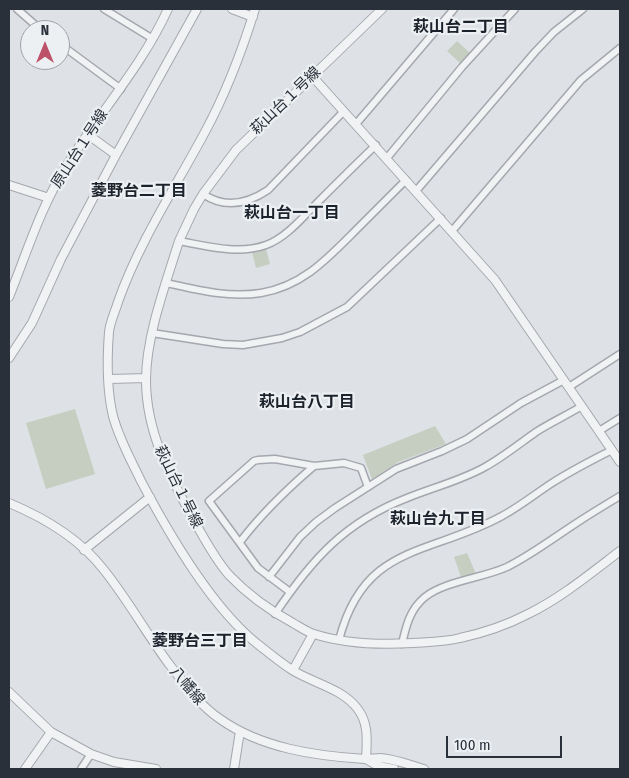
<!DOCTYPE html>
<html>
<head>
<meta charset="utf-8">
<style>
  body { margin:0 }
  #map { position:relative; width:629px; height:778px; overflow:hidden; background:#dee1e5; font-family:"Fira Sans Condensed",sans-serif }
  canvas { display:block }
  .frame { position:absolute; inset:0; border:10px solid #29303a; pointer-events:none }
  .north { position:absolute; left:20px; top:20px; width:50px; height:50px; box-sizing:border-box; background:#edf0f3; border:1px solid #9fa3a9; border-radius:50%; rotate:0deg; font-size:14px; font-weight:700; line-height:20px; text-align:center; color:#29303a }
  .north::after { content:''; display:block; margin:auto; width:18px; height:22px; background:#bc5169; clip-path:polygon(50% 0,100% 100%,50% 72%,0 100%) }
  .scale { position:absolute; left:446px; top:736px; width:116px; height:22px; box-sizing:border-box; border:2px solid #29303a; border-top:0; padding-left:6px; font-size:15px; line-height:18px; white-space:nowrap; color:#29303a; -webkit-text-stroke:4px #edf0f3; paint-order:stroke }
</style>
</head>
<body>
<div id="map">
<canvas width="629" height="778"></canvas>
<div class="frame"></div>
<div class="north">N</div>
<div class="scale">100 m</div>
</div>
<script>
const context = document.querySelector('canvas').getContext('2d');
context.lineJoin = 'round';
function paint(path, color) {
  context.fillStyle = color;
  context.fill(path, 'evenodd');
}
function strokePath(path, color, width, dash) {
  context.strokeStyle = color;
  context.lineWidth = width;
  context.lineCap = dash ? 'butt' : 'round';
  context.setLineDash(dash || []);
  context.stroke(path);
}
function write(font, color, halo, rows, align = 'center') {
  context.font = font + ' "Fira Sans Condensed","Noto Sans JP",sans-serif';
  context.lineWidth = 4.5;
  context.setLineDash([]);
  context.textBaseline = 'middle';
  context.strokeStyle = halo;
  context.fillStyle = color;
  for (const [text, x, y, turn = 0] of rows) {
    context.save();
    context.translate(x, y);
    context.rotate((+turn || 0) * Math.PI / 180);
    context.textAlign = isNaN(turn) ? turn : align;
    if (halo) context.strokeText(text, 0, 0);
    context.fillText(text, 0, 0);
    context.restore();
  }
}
const green = new Path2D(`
  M457,41L470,53L461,64L447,51Z
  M266,249L270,264L256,268L252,252Z
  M75,409L95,474L46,489L26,423Z
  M435,426L446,444L398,462L372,479L363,455Z
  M467,553L476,574L461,577L454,557Z`);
const minor = new Path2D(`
  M17,9L41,30
  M104,9L153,39
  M60,44L121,89
  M356,124L454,9
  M387,158L462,67L515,9
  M416,191L535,52L554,32L583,9
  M203,194C225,209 247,204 268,190L344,111
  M452,231L581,80L620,48
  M179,241C207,246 238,255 266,245C286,238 304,216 318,202C337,183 356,164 376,145
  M166,283C197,290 229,298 261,293C302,286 326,260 355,231C372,214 389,197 406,180
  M152,333L223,344L243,345L282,338L300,332L347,307L441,218
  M569,387L620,354
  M599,431L620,418
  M240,542C262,513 286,490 314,466
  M269,577L300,537L316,522L335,508L396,469L442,451L467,439L521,403L564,380
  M290,592L258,568L209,501L254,461L258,460L275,459L314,466L344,463L361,468L368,487
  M275,614C312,559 345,522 407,498C434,487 460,481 485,467C503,457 519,444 536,432C550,423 567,415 582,406
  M339,640C364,543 429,556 502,516C519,507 535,494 552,483C571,471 592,460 612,450
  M402,644C406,626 410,609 425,597C445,581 483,578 507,567C531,555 552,539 575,524C590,514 605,505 620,496
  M81,769L91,754`);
const tertiary = new Path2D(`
  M232,9L253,17
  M255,9C242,51 226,93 205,132C175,188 139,242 118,302C115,312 110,322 109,332C107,358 107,391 113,416C119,439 131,460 141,481C169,534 212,609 260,646C270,654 281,663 292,670C313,683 341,688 357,708C369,723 367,740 366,759
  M382,9L236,150L203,194L194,209L179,241C166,283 146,336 146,380C146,432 170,477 195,522C205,540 215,559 229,575C248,595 269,610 293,623C300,627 307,632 314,634C345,644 380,645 413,643C428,642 445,642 460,638C483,633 507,625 528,614C561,598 591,573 620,551
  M312,76L495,280L620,462
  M87,134L116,155
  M9,185L49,198
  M9,297C27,252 41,206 67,165C100,112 142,66 168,9
  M9,358L32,323L61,259L116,155L197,9
  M109,379L146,378
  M9,503C45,518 80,539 104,570C128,600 146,633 169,664C185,684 198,704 220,719C261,748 315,756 365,759C370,759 375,758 380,758C395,759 410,765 424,769
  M84,550L150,497
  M293,670L313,634
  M9,692L51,732L91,754L114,762L156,769
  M366,759L378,766L394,769
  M25,769L51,732
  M234,769L240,731`);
const streetNames = [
  ["萩山台１号線",286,101,-44],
  ["原山台１号線",80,149,-57],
  ["萩山台１号線",178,487,64],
  ["八幡線",187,686,50]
];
const neighbourhoodNames = [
  ["萩山台二丁目",461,28],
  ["菱野台二丁目",139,192],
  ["萩山台一丁目",292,214],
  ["萩山台八丁目",307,403],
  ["萩山台九丁目",438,520],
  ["菱野台三丁目",200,642]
];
paint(green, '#c5cec0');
strokePath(minor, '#a4a8ae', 9);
strokePath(tertiary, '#a4a8ae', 10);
strokePath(minor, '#f0f2f4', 6);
strokePath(tertiary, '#f0f2f4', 8);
write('15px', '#29303a', '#edf0f3', streetNames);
write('bold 16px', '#1b222b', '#edf0f3', neighbourhoodNames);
</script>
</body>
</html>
